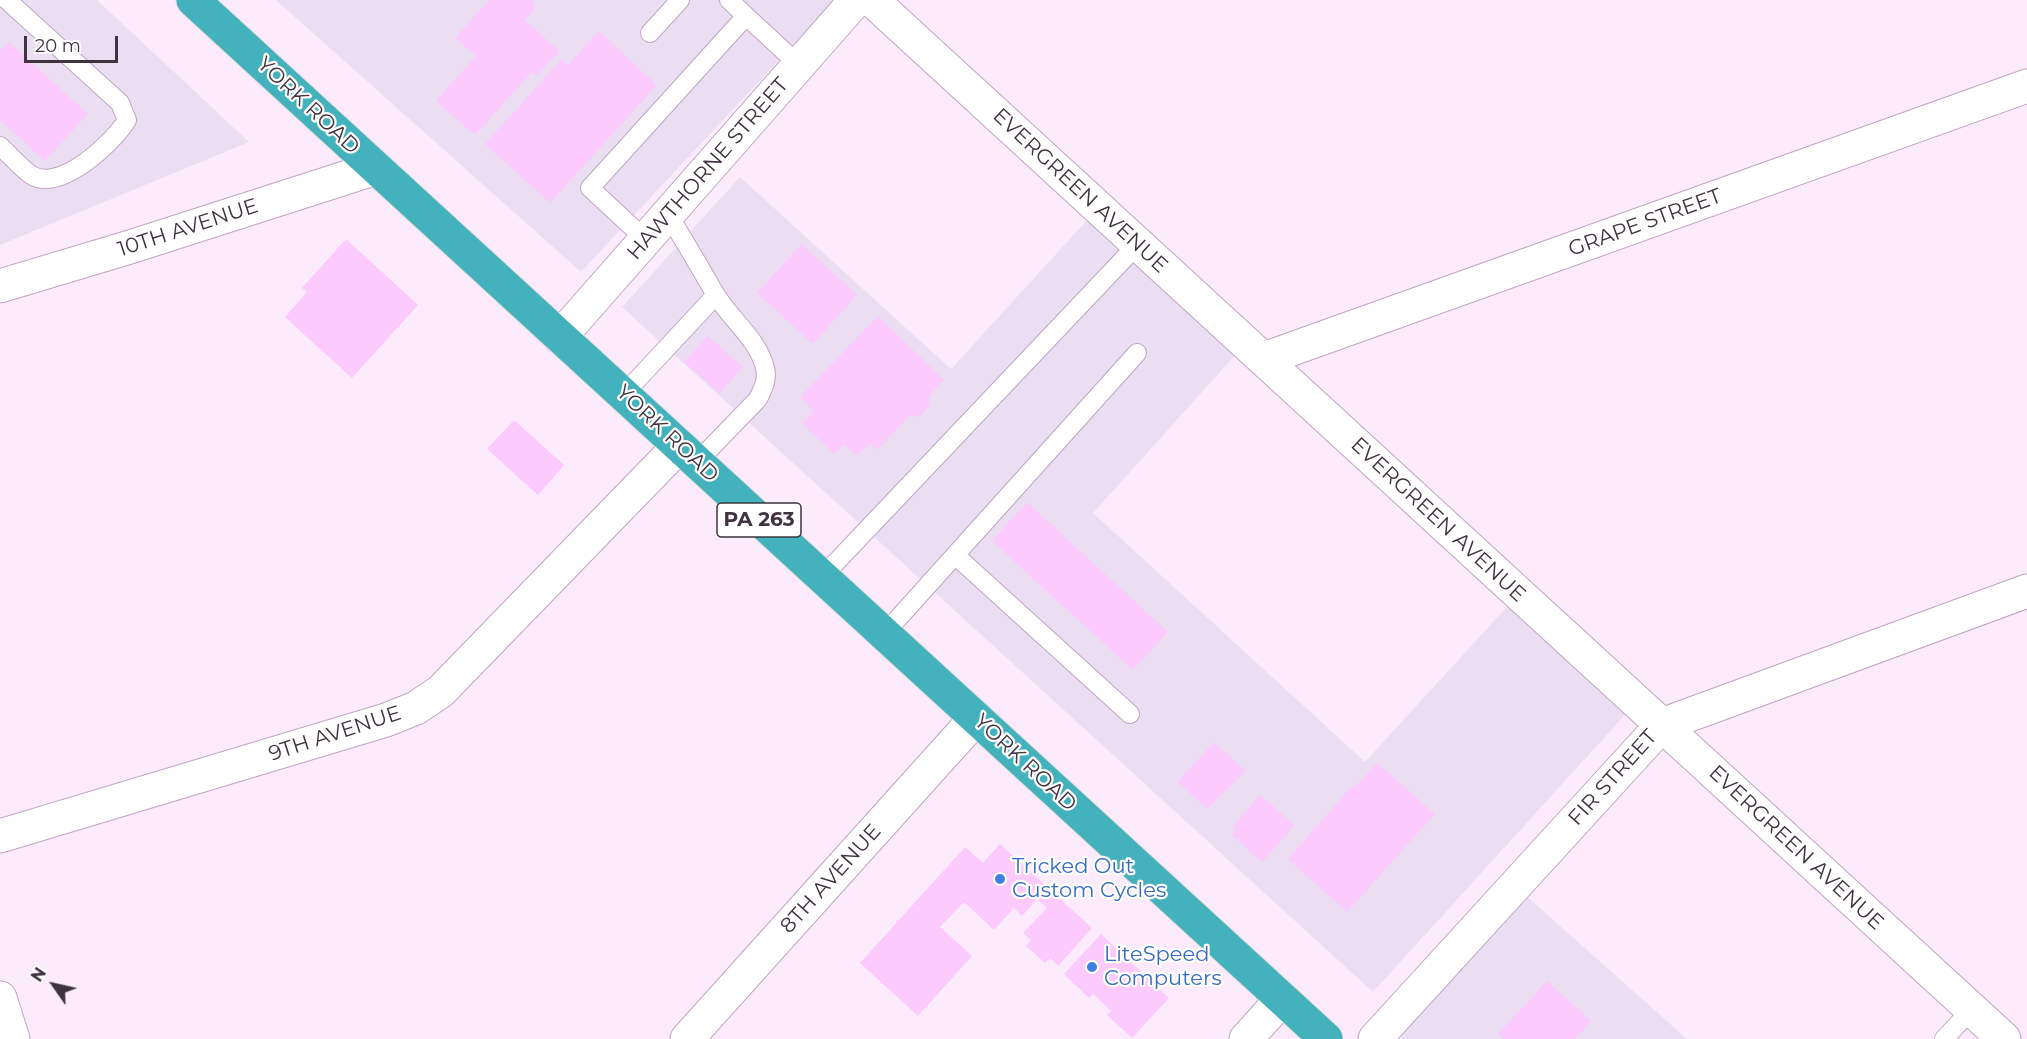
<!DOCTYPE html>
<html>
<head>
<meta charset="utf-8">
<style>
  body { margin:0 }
  #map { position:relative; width:2027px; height:1039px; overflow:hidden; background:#fcebfc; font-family:Montserrat,sans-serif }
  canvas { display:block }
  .north { position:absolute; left:24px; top:955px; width:60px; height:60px; -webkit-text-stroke:4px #fefefe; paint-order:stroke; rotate:304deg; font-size:16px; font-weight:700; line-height:24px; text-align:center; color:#3e333e }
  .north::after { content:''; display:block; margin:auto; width:21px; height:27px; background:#3e333e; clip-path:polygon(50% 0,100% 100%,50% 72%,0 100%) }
  .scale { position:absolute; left:24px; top:36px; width:94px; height:27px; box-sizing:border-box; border:3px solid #3e333e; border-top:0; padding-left:8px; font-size:18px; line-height:21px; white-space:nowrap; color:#3e333e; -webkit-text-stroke:4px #fefefe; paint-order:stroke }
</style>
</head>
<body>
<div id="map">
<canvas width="2027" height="1039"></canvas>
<div class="north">N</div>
<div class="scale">20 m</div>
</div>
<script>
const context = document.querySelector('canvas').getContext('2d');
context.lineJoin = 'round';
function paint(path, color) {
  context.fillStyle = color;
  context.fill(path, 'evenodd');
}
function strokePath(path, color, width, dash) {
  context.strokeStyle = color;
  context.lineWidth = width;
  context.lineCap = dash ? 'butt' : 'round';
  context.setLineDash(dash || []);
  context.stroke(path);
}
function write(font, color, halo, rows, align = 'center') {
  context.font = font + ' Montserrat,sans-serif';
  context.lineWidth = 4.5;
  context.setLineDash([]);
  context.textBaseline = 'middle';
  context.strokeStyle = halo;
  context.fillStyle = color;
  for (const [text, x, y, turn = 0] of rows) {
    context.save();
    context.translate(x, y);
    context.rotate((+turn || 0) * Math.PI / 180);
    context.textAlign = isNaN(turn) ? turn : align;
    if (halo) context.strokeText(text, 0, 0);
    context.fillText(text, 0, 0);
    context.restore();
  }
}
const commercial = new Path2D(`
  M0,0H97L249,142L0,245Z
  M276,0H835L581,272Z
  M740,177L951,369L1089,218L1237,353L1093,513L1365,762L1515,598L1633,706L1373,992L622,307Z
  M1524,894L1687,1039H1402L1400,1037Z`);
const building = new Path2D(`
  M489,0H530L534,3V10L525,20L559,51L537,76L532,72L475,135L436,101L476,56L455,38Z
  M599,31L657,85L550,203L485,144L562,59L568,65Z
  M9,42L88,114L45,161L0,120V51Z
  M346,239L418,305L352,378L285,317L307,292L302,288Z
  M802,244L857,295L813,344L757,293Z
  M878,316L944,380L929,396L930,405L919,417L911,415L877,450L870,443L857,456L845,444L834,454L802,423L814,411L800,397Z
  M708,336L743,367L720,393L684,362Z
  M514,420L564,465L538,495L487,449Z
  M1027,502L1168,632L1133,670L992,541Z
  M1214,742L1246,771L1207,809L1178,782Z
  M1377,763L1435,814L1347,912L1288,859L1353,785L1355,787Z
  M1260,795L1295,825L1262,862L1232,835L1236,831L1232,827Z
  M1000,844L1092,928L1058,966L1050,958L1045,963L1026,946L1031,940L1023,933L1047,908L1037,899L1022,916L1014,908L994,930L964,902L940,927L972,956L918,1016L860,963L965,847L983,863Z
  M1101,934L1169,998L1132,1038L1107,1015L1111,1011L1093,994L1089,998L1064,974Z
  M1547,981L1591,1021L1575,1039H1504L1498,1034Z`);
const lane = new Path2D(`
  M746,16L799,65
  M650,33L680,0
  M0,146C10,155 20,167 31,175C60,193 113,143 127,120L120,103L7,0
  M668,215C685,241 700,268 716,295C731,320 758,339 765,368C768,379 763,389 758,399L697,462
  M646,240L590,188L746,16L729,0
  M623,395L716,295
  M955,555L1130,714
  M822,577L1138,244
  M884,634L1137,353
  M1944,1039L1972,1009`);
const street = new Path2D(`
  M872,0L2004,1039
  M0,286L130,247L376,168
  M560,337L856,0
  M1264,359L2027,86
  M0,836L386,720L416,708L441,691L679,446
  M0,998L13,1039
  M687,1039L976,718
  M1246,1039L1282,999
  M1375,1039L1662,725L2027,591`);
const highway = new Path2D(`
  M193,0L1326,1039`);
const markers = [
  [1000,879,6,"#3f7fe0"],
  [1092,967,6,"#3f7fe0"]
];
const shields = [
  [759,520,84]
];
const shieldNames = [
  ["PA 263",759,520]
];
const streetNames = [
  ["YORK ROAD",308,106,43],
  ["HAWTHORNE STREET",708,169,-49],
  ["EVERGREEN AVENUE",1080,191,43],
  ["GRAPE STREET",1645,223,-20],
  ["10TH AVENUE",188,228,-18],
  ["YORK ROAD",667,434,43],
  ["EVERGREEN AVENUE",1438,520,43],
  ["9TH AVENUE",335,734,-18],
  ["YORK ROAD",1025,763,43],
  ["FIR STREET",1613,778,-48],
  ["EVERGREEN AVENUE",1796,848,43],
  ["8TH AVENUE",831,879,-48]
];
const shopNames = [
  ["Tricked Out",1012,867],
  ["Custom Cycles",1012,891],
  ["LiteSpeed",1104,955],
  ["Computers",1104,979]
];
paint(commercial, '#ebdef2');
paint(building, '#fccafd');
strokePath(lane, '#c0a5c0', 20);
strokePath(street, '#c0a5c0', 35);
strokePath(highway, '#dcdadc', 35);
strokePath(lane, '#fff', 18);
strokePath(street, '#fff', 33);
strokePath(highway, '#44b2bc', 33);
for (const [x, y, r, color] of markers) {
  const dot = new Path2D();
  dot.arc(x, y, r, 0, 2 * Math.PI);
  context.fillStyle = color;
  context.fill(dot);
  strokePath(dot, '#fefefe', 2);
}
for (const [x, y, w] of shields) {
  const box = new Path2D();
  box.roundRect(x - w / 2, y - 17, w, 34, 4.5);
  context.fillStyle = '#fefefe';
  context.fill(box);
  strokePath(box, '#3e333e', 1.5);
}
write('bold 20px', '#3e333e', null, shieldNames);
write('21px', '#3e333e', '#fefefe', streetNames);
write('21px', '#366cbe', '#fefefe', shopNames, 'left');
</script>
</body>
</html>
